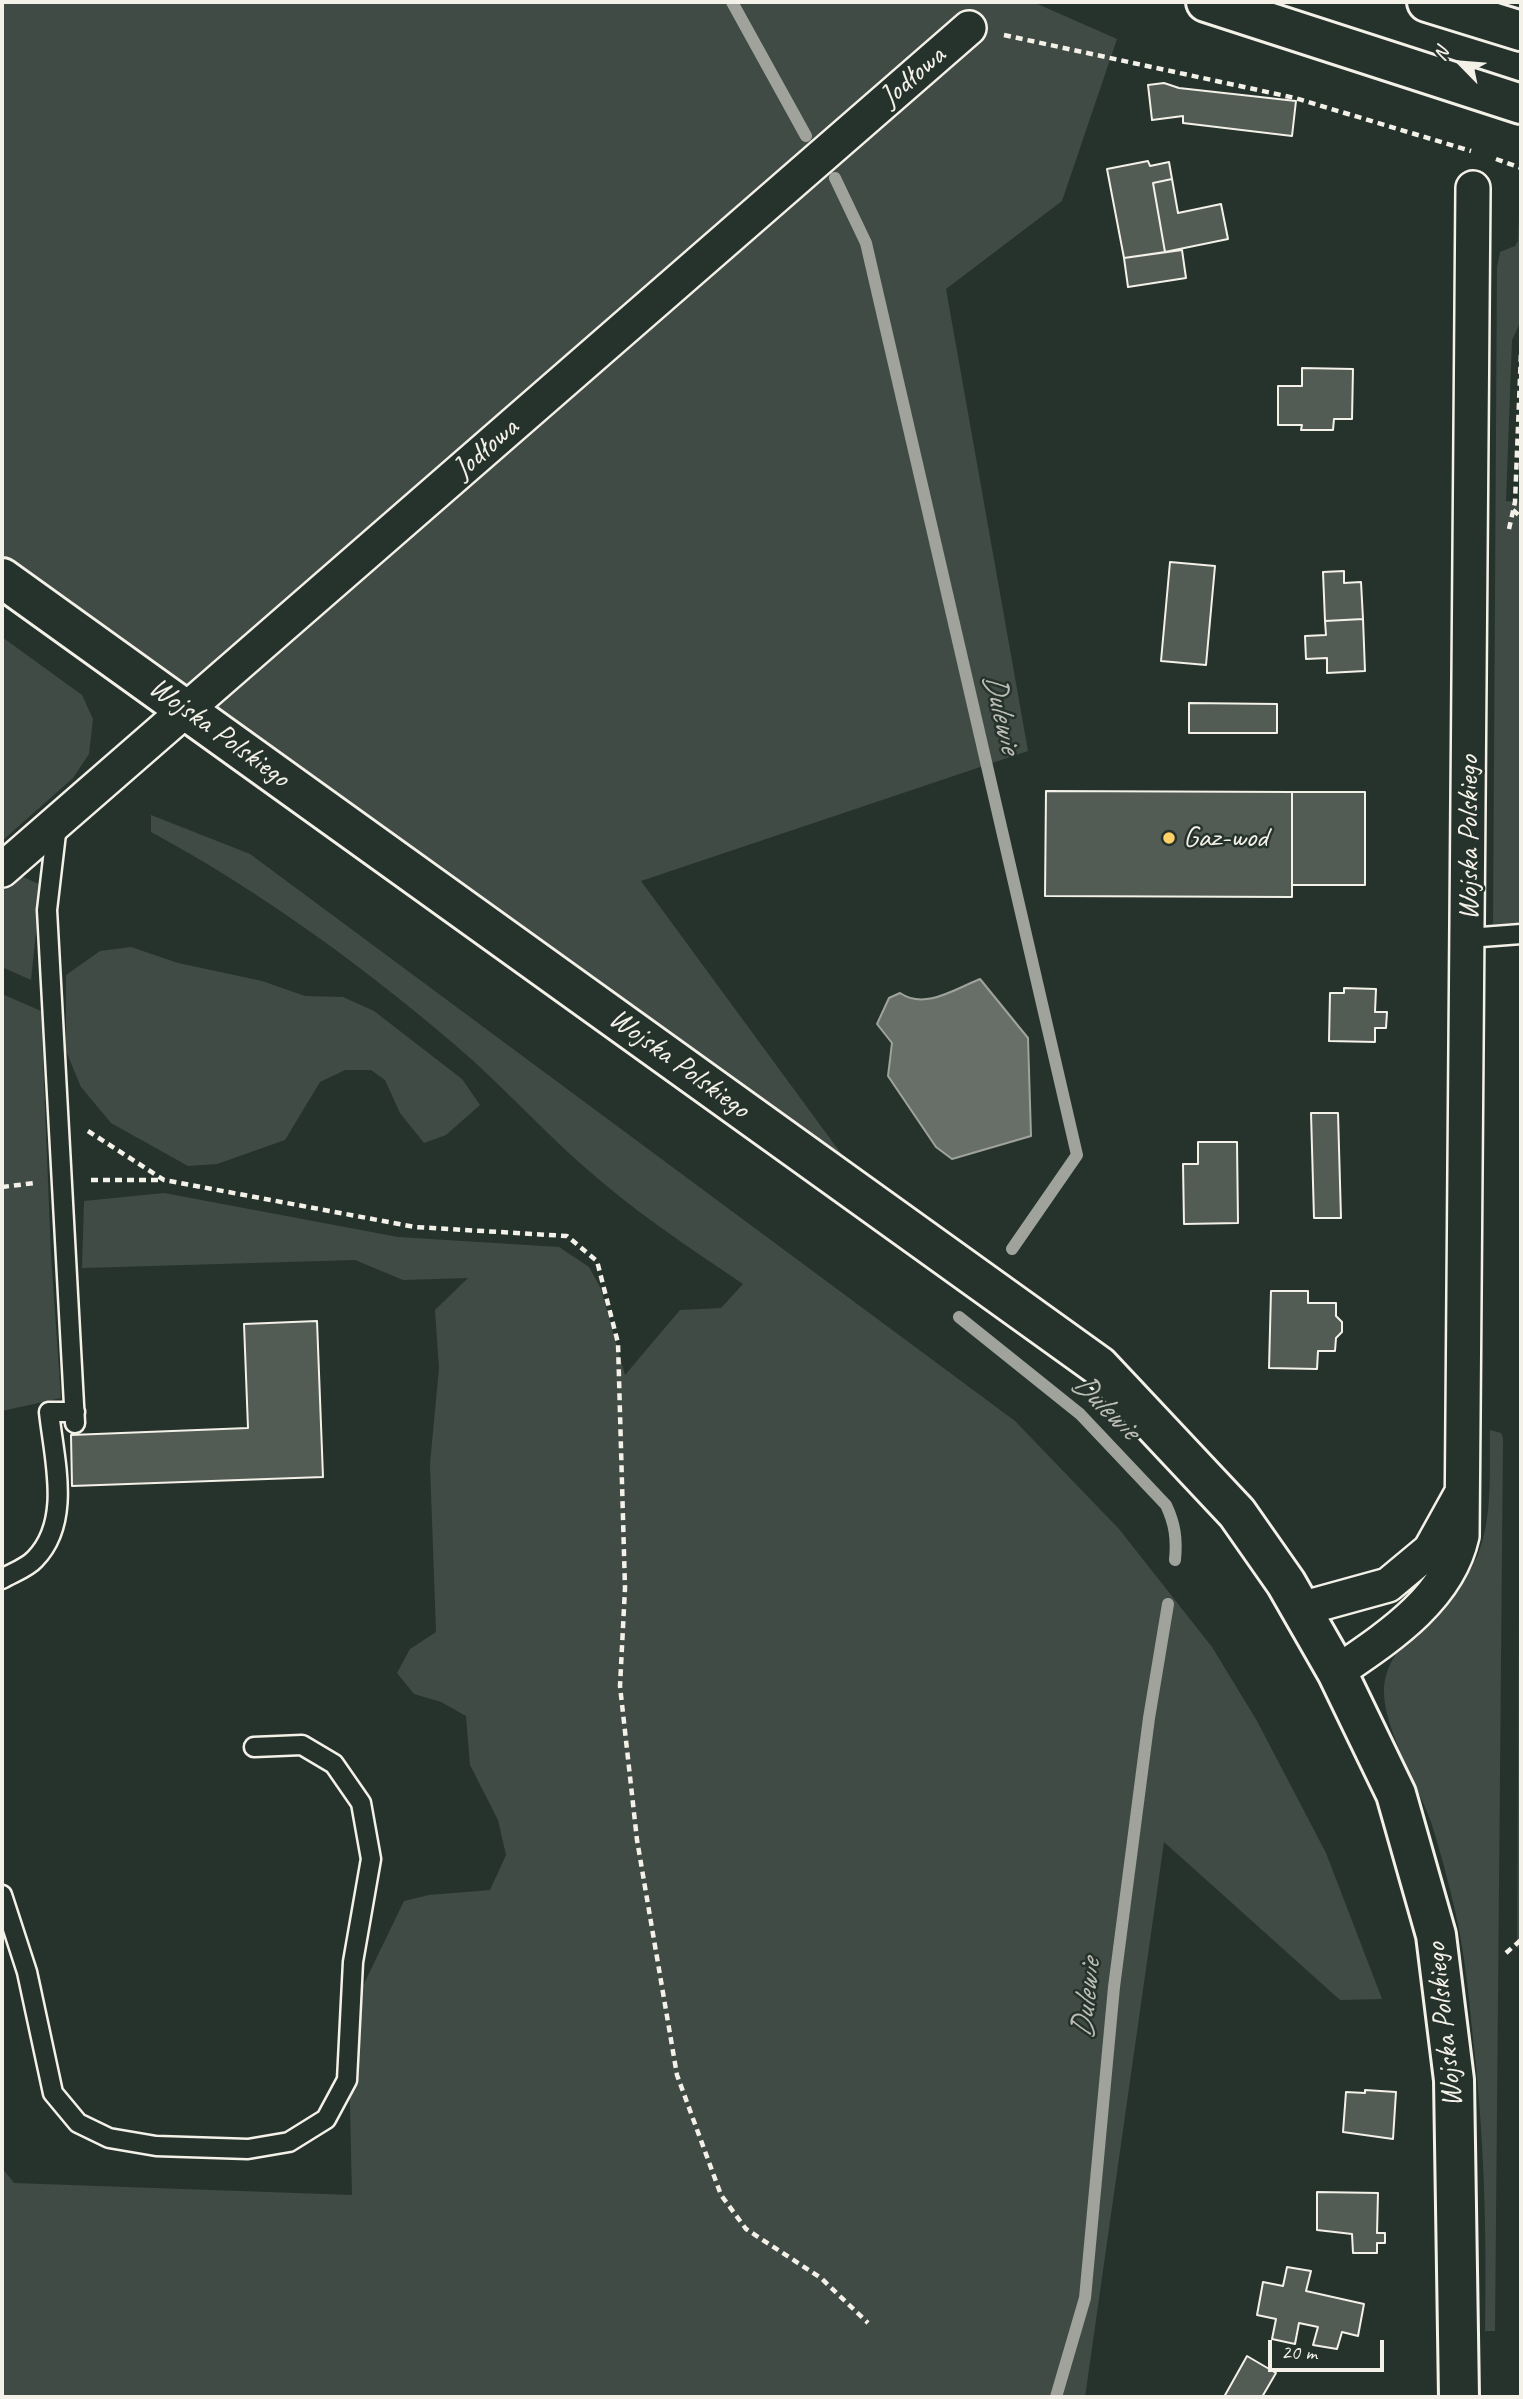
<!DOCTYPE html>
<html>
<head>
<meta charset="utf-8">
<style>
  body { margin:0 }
  #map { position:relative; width:1523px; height:2399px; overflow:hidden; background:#26332d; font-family:Caveat,sans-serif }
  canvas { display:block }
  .frame { position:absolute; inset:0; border:4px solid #f4f1e8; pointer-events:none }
  .north { position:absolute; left:1425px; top:28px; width:70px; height:70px; -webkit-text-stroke:5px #26332d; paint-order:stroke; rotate:295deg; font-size:19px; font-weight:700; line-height:28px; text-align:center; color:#f4f1e8 }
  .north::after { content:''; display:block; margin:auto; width:24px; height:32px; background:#f4f1e8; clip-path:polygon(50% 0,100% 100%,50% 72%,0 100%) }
  .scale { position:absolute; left:1268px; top:2340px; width:116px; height:32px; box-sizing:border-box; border:4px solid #f4f1e8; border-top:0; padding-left:9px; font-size:21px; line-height:24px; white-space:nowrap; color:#f4f1e8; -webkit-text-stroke:5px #26332d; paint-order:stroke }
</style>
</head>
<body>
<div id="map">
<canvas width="1523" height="2399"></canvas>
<div class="frame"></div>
<div class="north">N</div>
<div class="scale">20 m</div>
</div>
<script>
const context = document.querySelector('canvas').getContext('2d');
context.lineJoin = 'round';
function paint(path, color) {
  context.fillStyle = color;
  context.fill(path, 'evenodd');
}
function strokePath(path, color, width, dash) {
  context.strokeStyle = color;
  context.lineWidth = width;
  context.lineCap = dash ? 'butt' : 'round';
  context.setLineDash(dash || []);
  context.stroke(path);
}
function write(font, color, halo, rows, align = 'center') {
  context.font = font + ' Caveat,sans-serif';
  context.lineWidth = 5;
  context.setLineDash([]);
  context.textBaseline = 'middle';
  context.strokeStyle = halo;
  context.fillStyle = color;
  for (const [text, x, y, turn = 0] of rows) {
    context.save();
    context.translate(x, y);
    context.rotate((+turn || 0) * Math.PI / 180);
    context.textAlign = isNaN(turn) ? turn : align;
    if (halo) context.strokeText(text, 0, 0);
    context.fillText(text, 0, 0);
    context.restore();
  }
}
const green = new Path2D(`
  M2,2H1033L1117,39L1062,201L946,289L1028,751L641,881L873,1197L2,563Z
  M1521,173V321L1512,340L1506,501L1520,502L1521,493V923L1493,924L1497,268L1500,252L1515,246L1518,241Z
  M2,637L82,695L93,719L89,754L73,778L2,841Z
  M151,815L250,854L1015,1421L1119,1529L1212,1647L1257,1721L1326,1853L1382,1999L1340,2000L1164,1842L1085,2397H2V2168L14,2183L352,2195L348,2017L404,1901L429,1895L490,1890L506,1855L498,1820L470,1765L466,1716L441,1702L414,1694L397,1673L410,1649L436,1632L430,1464L439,1368L435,1310L468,1278L403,1280L355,1260L82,1268L84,1201L164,1193L398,1237L559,1247L589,1267L601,1289L625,1375L680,1310L721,1308L743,1284C687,1246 632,1210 581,1164C538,1126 499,1082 454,1044C360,964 260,891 151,832Z
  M21,876L41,885L31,980L2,967V892Z
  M131,947L178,963L262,981L305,996L343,997L374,1011L462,1079L480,1105L446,1135L424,1143L400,1113L385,1080L371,1070H345L320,1082L285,1140L217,1164L188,1166L111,1123L81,1087L66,1051V975L100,951Z
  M2,994L41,1011L51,1255L61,1398L2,1411Z
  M1490,1430L1501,1433L1503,1438L1495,2331H1485C1487,2230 1484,2130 1472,2029C1468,1986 1463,1941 1452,1898C1446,1873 1439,1847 1431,1822C1418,1786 1384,1729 1384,1692C1384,1640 1449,1609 1473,1565C1494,1524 1489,1474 1490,1430Z
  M1521,1444V1948H1517L1520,1445Z`);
const water = new Path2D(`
  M980,979L1028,1038L1031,1136L952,1159L936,1147L888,1076L892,1043L877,1024L889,998L900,993C925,1010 955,989 980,979Z`);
const stream = new Path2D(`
  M732,2L806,136
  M835,178L866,243L1077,1155L1012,1249
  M959,1317L1080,1414L1166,1505C1175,1524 1177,1539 1175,1560
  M1056,2397L1085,2298L1114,1987L1149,1718L1168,1604`);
const building = new Path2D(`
  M1164,83L1179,88L1296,101L1292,136L1183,123V116L1152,120L1148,85Z
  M1148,161L1150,166L1169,162L1172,179L1153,183L1165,252L1124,258L1107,169Z
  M1172,179L1178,213L1221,204L1228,239L1165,252L1153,183Z
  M1182,250L1186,278L1128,287L1124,258Z
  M1302,368L1353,369L1352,419H1334L1333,430H1301L1302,425H1278V386H1302Z
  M1170,562L1215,566L1206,665L1161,661Z
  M1344,571V583L1361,582L1363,619L1325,621L1323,572Z
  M1363,619L1365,671L1327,673V658L1306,659L1305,636L1326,635L1325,621Z
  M1189,703L1277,704V733H1189Z
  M1046,791L1292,792V897L1045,896Z
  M1292,792H1365V885H1292Z
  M1344,988L1376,989L1375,1012H1387L1386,1028H1375V1042L1329,1041L1330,993H1344Z
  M1311,1113H1338L1341,1218H1314Z
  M1198,1142H1237L1238,1223L1184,1224L1183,1164H1198Z
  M1271,1291H1308V1303H1336V1316L1342,1322V1332L1336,1338L1335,1351H1318L1317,1369L1269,1368Z
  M317,1321L323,1477L72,1486L71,1435L248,1428L244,1324Z
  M1365,2090L1396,2092L1393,2139L1343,2132L1346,2092L1365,2093Z
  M1317,2192L1378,2193L1377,2233H1385V2243H1377V2253H1353L1352,2234L1317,2230Z
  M1287,2267L1311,2271L1306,2291L1364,2304L1358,2336L1342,2332L1337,2349L1313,2345L1318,2327L1299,2323L1295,2344L1272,2339L1276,2319L1257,2315L1263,2282L1283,2286Z
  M1247,2356L1276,2373L1262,2397H1224Z`);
const path = new Path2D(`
  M1004,35L1295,98L1471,151
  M1496,159L1521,168
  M1513,510L1521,517
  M1509,529L1515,502L1521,352
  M88,1131L164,1180L415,1227L567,1236L597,1261L618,1343L625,1588L620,1686L637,1840L677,2075L721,2195L746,2229L821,2278L868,2323
  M91,1180H163
  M2,1187L34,1183
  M1506,1953L1521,1940`);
const service = new Path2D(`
  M57,825L47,910L75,1423
  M1468,938L1521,934
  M2,1579C12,1573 27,1568 35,1559C72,1521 54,1459 49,1412H75
  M2,1895L27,1972L53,2093L78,2123L109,2138L156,2146L248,2149L289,2142L326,2119L347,2080L353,1962L371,1859L361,1803L334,1764L302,1745L254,1747`);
const minor = new Path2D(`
  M2,870L969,28
  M1301,1609L1388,1585L1430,1550L1460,1496
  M1337,1672C1387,1638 1448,1599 1462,1536L1473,188`);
const primary = new Path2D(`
  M2,578L1099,1366L1237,1513L1286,1583L1337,1672L1396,1794L1436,1935L1454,2080L1459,2397`);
const motorway = new Path2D(`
  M1206,2L1521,104
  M1427,2L1521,31`);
const markers = [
  [1169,838,7,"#ffd166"]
];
const streetNames = [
  ["Jodłowa",913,77,-41],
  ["Jodłowa",486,449,-41],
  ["Wojska Polskiego",219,733,36],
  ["Wojska Polskiego",1469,838,-90],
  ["Wojska Polskiego",679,1064,36],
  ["Wojska Polskiego",1445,2025,-96]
];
const poiNames = [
  ["Gaz-wod",1183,838]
];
const waterNames = [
  ["Dulewie",1001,713,77],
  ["Dulewie",1105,1407,44],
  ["Dulewie",1087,1999,-84]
];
paint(green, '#414b45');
paint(water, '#676f68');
strokePath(water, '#9fa39b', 2);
strokePath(stream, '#9fa39b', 12);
paint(building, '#525c55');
strokePath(building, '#f4f1e8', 2);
strokePath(service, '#f4f1e8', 23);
strokePath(minor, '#f4f1e8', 38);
strokePath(primary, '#f4f1e8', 44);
strokePath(motorway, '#f4f1e8', 44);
strokePath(path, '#f4f1e8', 4.5, [7, 5]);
strokePath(service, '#26332d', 18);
strokePath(minor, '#26332d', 33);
strokePath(primary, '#26332d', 38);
strokePath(motorway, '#26332d', 38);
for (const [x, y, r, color] of markers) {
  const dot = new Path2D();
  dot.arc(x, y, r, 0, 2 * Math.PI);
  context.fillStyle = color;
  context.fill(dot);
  strokePath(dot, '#26332d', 2.5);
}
write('30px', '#f4f1e8', '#26332d', streetNames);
write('30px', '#f4f1e8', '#26332d', poiNames, 'left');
write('italic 32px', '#bcbdb5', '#26332d', waterNames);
</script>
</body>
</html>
